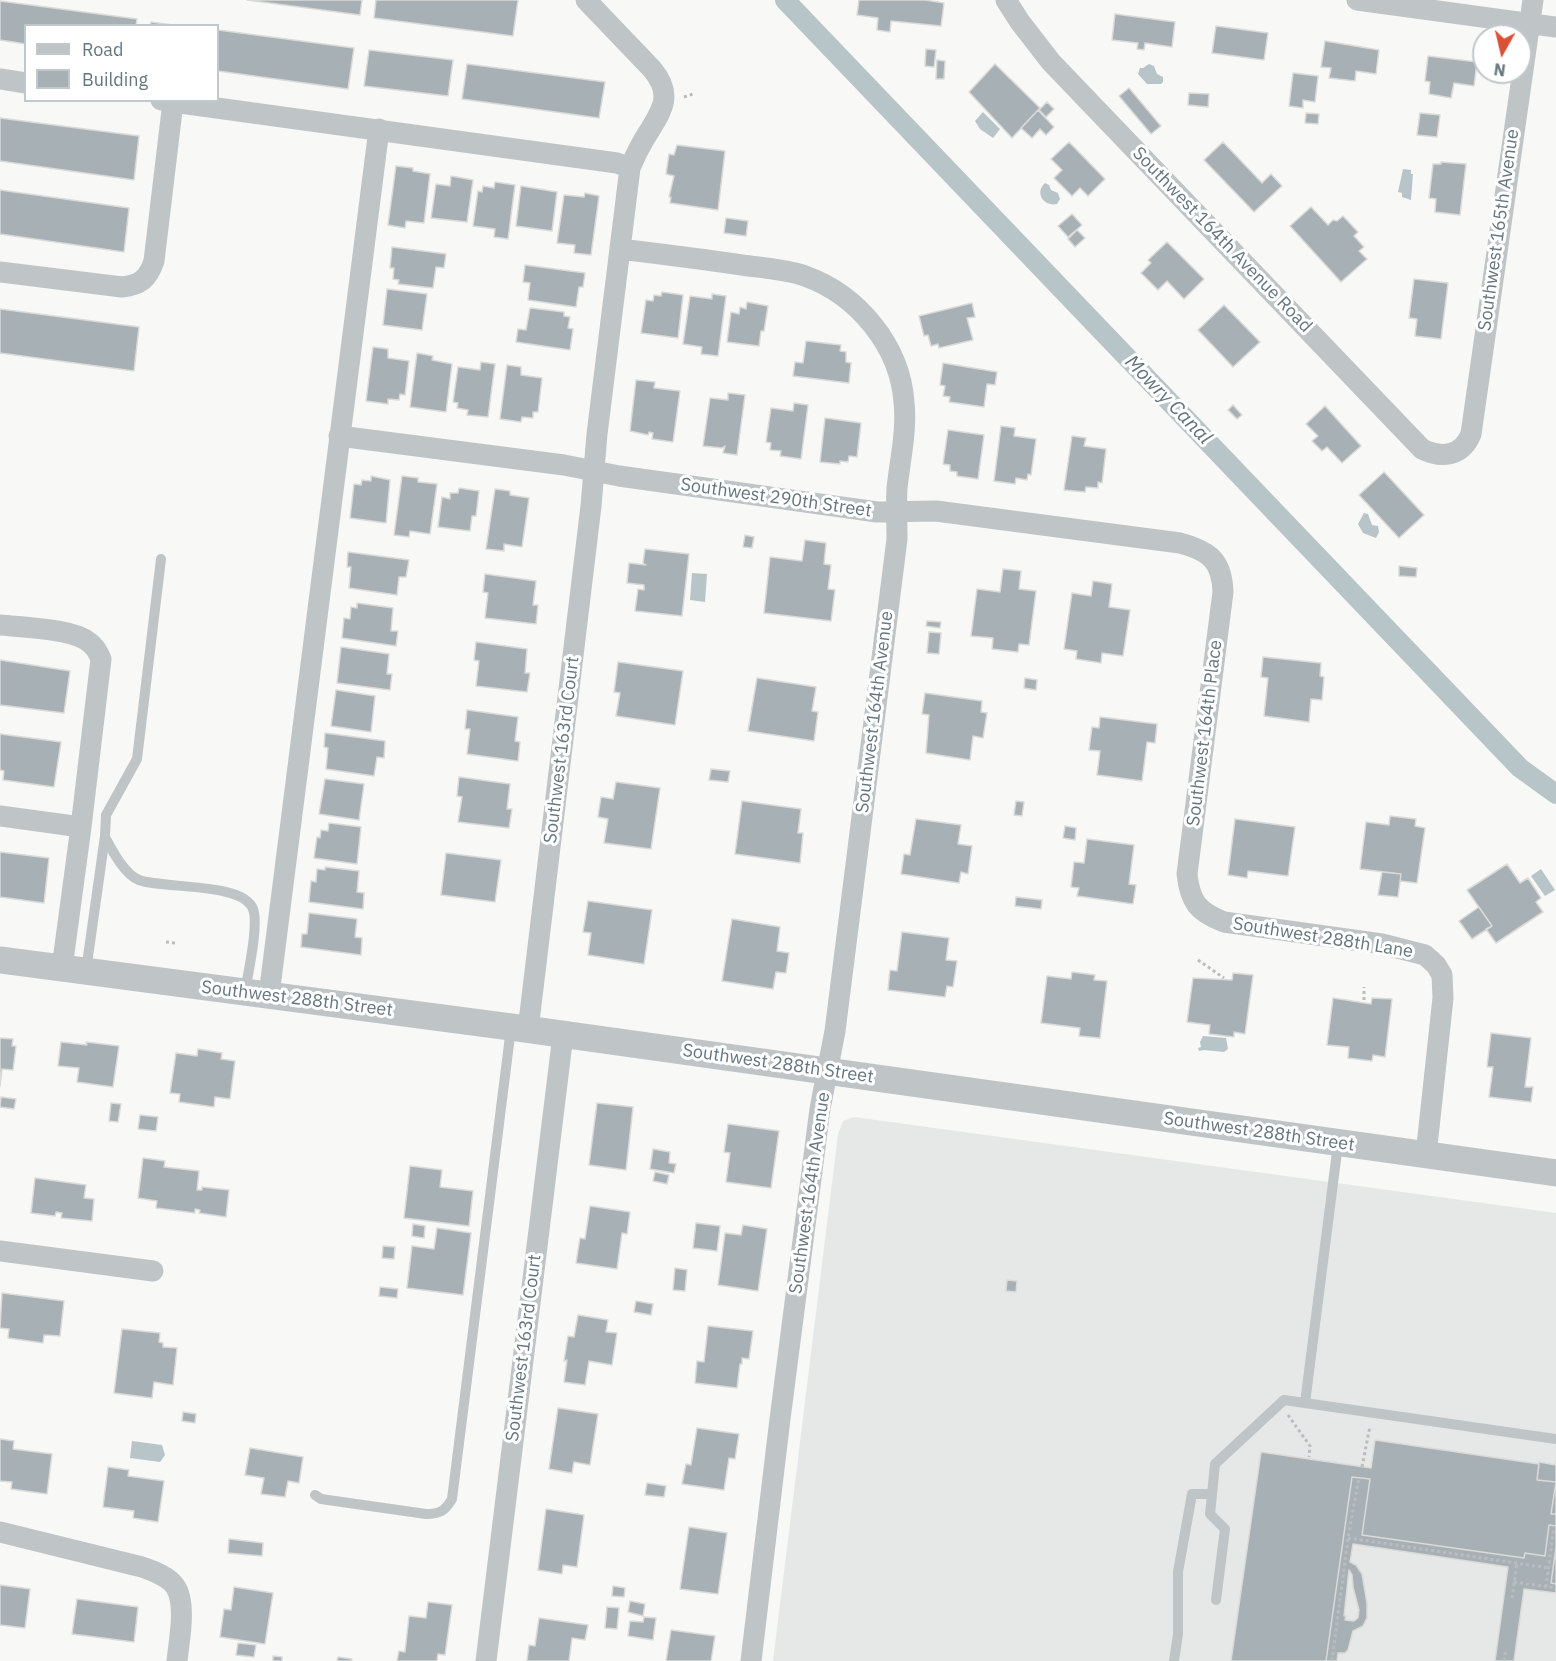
<!DOCTYPE html>
<html>
<head>
<meta charset="utf-8">
<style>
  body { margin:0 }
  #map { position:relative; width:1556px; height:1661px; overflow:hidden; background:#f8f8f6; font-family:"IBM Plex Sans",sans-serif }
  canvas { display:block }
  .legend { position:absolute; left:24px; top:24px; width:195px; height:78px; box-sizing:border-box; background:#fff; border:2px solid #c1c8cc; margin:0; padding:8px 10px; list-style:none; font-size:18px; color:#65767f }
  .legend li { display:flex; align-items:center; gap:12px; height:30px }
  .legend b { width:30px; border:2px solid #c1c8cc }
  .north { position:absolute; left:1472px; top:24px; width:60px; height:60px; box-sizing:border-box; background:#fff; border:2px solid #c1c8cc; border-radius:50%; rotate:188deg; font-size:16px; font-weight:700; line-height:24px; text-align:center; color:#65767f }
  .north::after { content:''; display:block; margin:auto; width:21px; height:27px; background:#da5135; clip-path:polygon(50% 0,100% 100%,50% 72%,0 100%) }
</style>
</head>
<body>
<div id="map">
<canvas width="1556" height="1661"></canvas>
<ul class="legend">
<li><b style="height:8px;background:#bfc4c7"></b>Road</li>
<li><b style="height:16px;background:#a7b0b5"></b>Building</li>
</ul>
<div class="north">N</div>
</div>
<script>
const context = document.querySelector('canvas').getContext('2d');
context.lineJoin = 'round';
function paint(path, color) {
  context.fillStyle = color;
  context.fill(path, 'evenodd');
}
function strokePath(path, color, width, dash) {
  context.strokeStyle = color;
  context.lineWidth = width;
  context.lineCap = dash ? 'butt' : 'round';
  context.setLineDash(dash || []);
  context.stroke(path);
}
function write(font, color, halo, rows, align = 'center') {
  context.font = font + ' "IBM Plex Sans",sans-serif';
  context.lineWidth = 6;
  context.setLineDash([]);
  context.textBaseline = 'middle';
  context.strokeStyle = halo;
  context.fillStyle = color;
  for (const [text, x, y, turn = 0] of rows) {
    context.save();
    context.translate(x, y);
    context.rotate((+turn || 0) * Math.PI / 180);
    context.textAlign = isNaN(turn) ? turn : align;
    if (halo) context.strokeText(text, 0, 0);
    context.fillText(text, 0, 0);
    context.restore();
  }
}
const built = new Path2D(`
  M854,1117L1556,1213V1661H773L838,1134L843,1121Z`);
const water = new Path2D(`
  M1149,64L1154,66L1157,74L1163,77V82L1161,84H1147L1138,74L1140,68H1143Z
  M983,112L1000,129L993,138L980,129L975,121Z
  M1403,169L1411,170V174H1413L1411,200L1402,197V193L1398,192Z
  M1045,183L1049,185L1051,190L1058,193L1060,199L1057,204C1044,207 1034,193 1045,183Z
  M1364,513L1368,514L1372,525L1378,526L1379,532L1376,538L1363,533L1358,524Z
  M692,573L707,574L705,602L690,600Z
  M1541,869L1555,890L1545,896L1531,876Z
  M1203,1036L1226,1038L1228,1049L1224,1052L1204,1050L1199,1051L1198,1048L1201,1047L1200,1042Z
  M132,1441L162,1445L165,1455L160,1462L130,1458Z`);
const canal = new Path2D(`
  M785,0L1520,768L1556,794`);
const building = new Path2D(`
  M247,0H362L360,15Z
  M376,0H518L513,36L374,18Z
  M859,0H925L944,3L941,26L891,21L890,32L877,30L878,18L857,15Z
  M0,1L137,19L136,26H26V44L0,40Z
  M1115,14L1175,22L1172,47L1145,43L1144,50L1137,49L1138,43L1112,40Z
  M151,22L180,26H150Z
  M1216,26L1268,33L1264,60L1212,53Z
  M218,30L354,48L348,89L218,71Z
  M1325,41L1379,50L1376,74L1356,71L1355,81L1329,78L1331,68L1321,67Z
  M926,49L936,50L934,67L925,66Z
  M369,50L453,60L448,96L364,86Z
  M1428,56L1477,62L1474,86L1454,83L1451,98L1429,94L1430,82L1425,81Z
  M937,60L945,61L944,79H936Z
  M467,64L605,82L599,118L462,99Z
  M995,64L1040,108L1012,138L969,92Z
  M1293,73L1318,76L1315,102L1303,100V108L1289,106Z
  M1129,88L1161,126L1151,134L1119,96Z
  M1189,93L1209,94L1208,107L1188,105Z
  M1047,102L1054,109L1046,117L1039,110Z
  M1038,110L1054,127L1046,135L1040,129L1032,138L1021,128Z
  M1306,113L1319,114L1318,124L1305,123Z
  M1420,113L1440,115L1437,137L1417,135Z
  M0,118L139,136L134,180L0,161Z
  M1069,142L1105,179L1088,196L1080,188L1072,196L1054,178L1062,170L1051,159Z
  M1223,142L1262,183L1271,174L1282,186L1254,212L1204,160Z
  M677,145L725,151L718,210L670,203L671,197H669L674,176L666,174L669,154L674,155Z
  M1441,162L1466,164L1460,215L1435,212L1436,199L1429,198L1433,164H1441Z
  M396,166L413,168V171L430,174L424,223L406,221L405,228L388,225Z
  M451,176L473,180L467,222L431,218L436,184L450,186Z
  M495,182L515,185L508,239L494,237L495,229L473,226L478,191L482,192L483,186L494,188Z
  M521,186L557,192L552,231L516,226Z
  M0,190L129,208L124,252L0,234Z
  M585,193L599,196L591,255L574,253L575,245L557,243L564,195L584,197Z
  M1311,207L1328,225L1333,220L1337,221L1343,216L1358,232L1354,236L1364,247L1359,251L1367,259L1341,282L1290,226Z
  M1072,214L1082,225L1068,237L1058,226Z
  M726,218L748,221L746,236L724,233Z
  M1077,230L1085,238L1075,247L1068,239Z
  M1167,242L1204,279L1184,299L1167,281L1158,290L1141,273L1151,263L1148,260Z
  M392,247L446,254L444,268L436,267L433,288L398,284L399,280L393,279L394,268H390Z
  M525,265L585,273L583,287H579L576,307L528,300L530,283L523,282Z
  M1414,279L1448,283L1441,339L1415,336L1417,319L1409,318Z
  M387,289L427,294L422,330L383,325Z
  M662,292L683,295L678,338L641,333L646,300L653,301L654,295L661,296Z
  M712,294L726,296L718,356L701,354L702,347L683,344L690,296L712,299Z
  M747,302L768,306L764,331H761L759,346L727,342L731,312L739,314L740,307L746,309Z
  M972,303L975,317L967,318L973,340L939,348L938,344L931,346L928,335L924,336L919,316Z
  M1224,305L1260,342L1233,367L1198,330Z
  M530,308L564,312V316L570,317L568,328L573,329L570,350L516,342L518,329L526,330Z
  M0,309L139,327L134,371L0,353Z
  M806,341L841,345L840,351L846,352V362L851,363L849,383L793,376L795,362L803,363Z
  M373,347L388,349V358L409,361L405,395L400,394L399,400L388,399V404L366,401Z
  M417,353L433,356L432,360L452,364L446,412L410,407Z
  M481,362L495,364L488,417L467,415L468,410L457,408L458,403L453,402L458,367L480,370Z
  M943,363L997,372L995,385L987,384L984,407L949,402L950,397L943,396L945,386L940,385Z
  M507,365L521,367V375L542,378L538,412H533V418L522,417L521,422L500,419Z
  M636,380L655,382L654,388L680,391L673,442L652,439L653,433L649,432L648,435L630,431Z
  M728,393L745,395L737,455L723,453L725,446L722,448L703,446L710,398L728,400Z
  M794,403L808,405L801,459L780,456L781,451L770,450L771,443L766,442L771,408L793,411Z
  M1233,405L1242,415L1237,419L1228,410Z
  M1325,406L1361,446L1342,463L1327,447L1322,451L1312,441L1318,436L1306,424Z
  M825,418L861,423L857,457L849,456L848,462L840,461V464L820,462Z
  M1001,426L1015,428L1014,436L1036,439L1031,475L1028,474L1027,480L1016,478L1015,484L994,481Z
  M948,430L984,435L978,479L957,476V472L950,471V465L943,464Z
  M1072,436L1086,438L1084,446L1106,449L1102,483L1098,482V488L1086,487L1085,492L1064,490Z
  M1384,472L1424,515L1399,538L1359,495Z
  M371,476L390,480L386,523L350,518L354,484L361,485L362,480L371,481Z
  M402,476L418,478V482L437,484L430,534L410,531L409,537L394,535Z
  M459,488L479,491L476,516H472L470,531L438,527L442,497L450,499V493H458Z
  M495,489L510,491V495L529,498L522,547L504,544V551L486,549Z
  M745,535L754,537L752,548L743,547Z
  M805,540L826,543L824,564L831,565L828,589L835,590L831,621L764,613L770,557L802,561Z
  M645,549L689,554L682,616L635,611L638,589L644,590V585L627,583L629,563L646,565L643,563Z
  M348,552L409,560L406,577H399L397,595L349,588L351,567H347Z
  M1399,566L1417,568L1416,577L1399,576Z
  M1003,569L1021,571L1019,589L1036,591L1029,645L1019,644L1018,652L992,649L993,638L971,636L977,589L1000,592Z
  M485,574L536,581L533,605H538L536,624L485,618L488,593L483,592Z
  M1093,581L1112,584L1109,607L1130,610L1123,656L1102,653L1101,663L1076,659L1077,651L1064,649L1072,593L1091,596Z
  M357,603L393,608L391,631H398L396,646L342,638L344,618L350,619L351,607L357,608Z
  M927,621L941,622L940,628L926,626Z
  M929,632L941,633L939,654L927,653Z
  M476,642L527,649L525,673H530L527,692L476,686L479,661L474,660Z
  M341,647L389,654L387,674H392L390,690L337,683Z
  M1263,657L1321,663L1320,676L1324,677L1322,700L1311,699L1309,722L1264,716L1268,678L1261,677Z
  M0,660L70,671L64,713L0,705Z
  M618,662L683,671L675,725L616,716L620,693L614,692Z
  M757,678L816,687L812,711L818,712L814,741L748,731Z
  M1025,678L1037,680L1036,690L1024,688Z
  M336,690L375,696L371,732L331,726Z
  M925,693L982,701L981,712L987,713L983,738L973,736L970,760L926,753L929,715L922,714Z
  M467,710L518,717L515,741L520,742L518,761L467,754L470,729H465Z
  M1100,717L1157,724L1155,743L1147,742L1142,781L1097,775L1100,751L1089,750L1092,727L1099,728Z
  M325,733L385,741L384,758L377,757L374,776L326,769L328,748L324,747Z
  M0,734L61,742L54,787L3,780L4,771L0,770Z
  M711,769L730,771L728,782L709,780Z
  M459,777L510,784L507,809H512L509,828L458,822L462,797L457,796Z
  M325,779L364,784L359,820L319,814Z
  M616,782L660,788L651,849L604,843L608,819L598,817L601,797L613,799Z
  M742,801L801,809L798,833H803L800,863L735,854Z
  M1016,801L1024,802L1022,816L1014,815Z
  M1390,816L1416,819L1415,826L1425,828L1417,883L1400,881L1401,874L1360,869L1366,822L1389,825Z
  M916,819L961,825L958,844L972,846L968,874L961,872L959,883L901,874L904,854L910,855Z
  M1235,819L1295,827L1288,876L1248,871L1247,878L1228,875Z
  M329,823L361,827L357,864L314,858L317,837L320,838L321,830L328,831Z
  M1065,826L1076,828L1075,840L1063,838Z
  M1087,839L1134,845L1129,884L1136,885L1133,904L1077,896L1079,888L1071,887L1074,862L1084,863Z
  M0,852L49,858L44,903L0,897Z
  M446,853L501,860L495,902L441,895Z
  M1507,864L1520,883L1528,878L1541,898L1536,902L1543,912L1496,943L1486,929L1492,926L1467,890Z
  M325,867L359,871L357,892L364,893L363,909L309,902L311,881L316,882L317,869L325,870Z
  M1382,872L1401,874L1398,897L1378,895Z
  M1016,897L1042,900L1041,909L1015,906Z
  M588,901L652,910L644,964L588,955L591,933L583,932Z
  M1479,907L1492,926L1472,939L1459,921Z
  M309,913L357,919L355,937L362,938L361,955L301,947L302,934H307Z
  M732,919L780,927L777,951L789,953L786,973L776,972L773,989L722,981Z
  M902,932L949,938L946,960L957,961L953,987L947,986L945,997L888,990L890,970L897,971Z
  M1072,972L1095,975L1094,980L1107,981L1100,1038L1079,1036L1080,1028L1041,1023L1047,976L1071,979Z
  M1233,973L1253,975L1245,1034L1234,1032V1037L1209,1034L1210,1025L1187,1022L1193,978L1232,980Z
  M1333,998L1371,1004L1372,998L1392,999L1385,1057L1373,1055L1372,1061L1348,1058L1349,1047L1327,1045Z
  M1491,1033L1531,1038L1525,1087H1533L1531,1102L1489,1097L1493,1067H1487Z
  M0,1038L13,1039L12,1046H16L13,1070L2,1069L0,1086Z
  M61,1042L87,1045L86,1042L119,1046L113,1087L77,1082L79,1068L58,1066Z
  M198,1049L222,1053L221,1059L235,1061L230,1099L215,1097L214,1107L179,1102L180,1094L170,1093L176,1053L197,1056Z
  M1,1097L16,1099L14,1109L0,1107Z
  M111,1103L121,1104L118,1122L109,1121Z
  M597,1103L633,1107L626,1170L589,1165Z
  M140,1115L158,1117L156,1131L138,1129Z
  M728,1124L779,1131L771,1188L726,1182L730,1153L724,1152Z
  M653,1149L670,1152L669,1163L676,1164L674,1173L650,1169Z
  M143,1158L165,1161L164,1167L199,1171L197,1190H202V1187L229,1190L226,1217L199,1213L200,1210L195,1209V1213L156,1208L157,1201L138,1198Z
  M410,1166L442,1170L440,1187L473,1191L469,1226L404,1218Z
  M655,1172L669,1175L667,1184L653,1181Z
  M35,1178L86,1185L84,1198L94,1199L92,1221L61,1218L62,1213L56,1212L55,1216L31,1213Z
  M590,1206L630,1212L627,1234L622,1233L617,1269L576,1263L580,1238L585,1239Z
  M696,1223L720,1226L717,1251L693,1248Z
  M413,1224L425,1226L424,1238L412,1236Z
  M743,1225L767,1229L758,1291L718,1285L725,1233L741,1235Z
  M437,1228L471,1233L463,1295L407,1288L412,1246L434,1249Z
  M383,1246L395,1247L394,1259L382,1258Z
  M675,1268L687,1270L685,1291L673,1290Z
  M1007,1280L1017,1281L1016,1292L1006,1291Z
  M380,1287L398,1289L397,1298L379,1296Z
  M2,1293L64,1301L60,1336L44,1335L43,1343L8,1338L9,1329L0,1328Z
  M636,1301L653,1304L651,1315L634,1312Z
  M578,1315L608,1320L606,1332L617,1333L612,1365L589,1361L585,1385L564,1382L567,1360L564,1361L568,1336L574,1337Z
  M708,1326L753,1331L749,1359L742,1358V1364H740L737,1388L695,1383L697,1361L704,1362Z
  M122,1329L160,1333L159,1342L163,1343V1347L177,1348L173,1385L154,1382L152,1398L114,1393Z
  M558,1408L598,1414L590,1465L574,1462L572,1473L549,1469Z
  M183,1412L196,1414L195,1423L182,1421Z
  M697,1428L739,1434L735,1459L729,1458L724,1490L682,1484L686,1464L691,1465Z
  M0,1439L14,1441L13,1449L52,1454L47,1494L11,1489L12,1482L0,1481Z
  M1375,1440L1539,1464L1537,1480L1556,1482L1551,1514H1556V1526L1549,1525L1545,1556L1525,1553L1524,1558L1362,1535L1370,1479L1352,1477L1326,1661H1231L1261,1452L1371,1468Z
  M250,1448L303,1457L299,1483L288,1481L285,1497L261,1494L264,1478L245,1475Z
  M1556,1461V1514H1551L1556,1482L1537,1480L1539,1462L1556,1465Z
  M108,1467L129,1470L128,1476L164,1481L158,1522L133,1518L134,1511L103,1507Z
  M1352,1477L1370,1479L1362,1535L1524,1558L1525,1553L1545,1556L1549,1525L1556,1526V1547L1551,1583L1556,1584V1593L1524,1589L1514,1661H1495L1508,1567L1353,1544L1350,1562L1356,1565L1362,1574L1367,1603V1618L1363,1626L1353,1631L1348,1650L1345,1653H1338L1337,1661H1326ZM1349,1570L1352,1575L1353,1587L1359,1610L1358,1618L1354,1621L1345,1620L1346,1616H1344Z
  M647,1483L666,1486L664,1497L645,1495Z
  M546,1509L584,1515L577,1567L563,1565L562,1574L538,1570Z
  M689,1527L727,1533L718,1594L680,1589Z
  M229,1539L263,1543L262,1556L228,1553Z
  M1556,1547V1584L1551,1583Z
  M0,1585L30,1589L25,1628L0,1625Z
  M613,1586L625,1588L624,1597L612,1596Z
  M234,1587L273,1593L265,1644L220,1637L224,1609L231,1610Z
  M77,1599L138,1607L134,1642L72,1634Z
  M630,1601L645,1604L643,1616L628,1612Z
  M428,1602L452,1605L445,1655L438,1654L437,1661H397L399,1651L405,1652L409,1616L426,1618Z
  M607,1607L619,1608L617,1629L605,1628Z
  M644,1617L656,1618L653,1640L628,1636L630,1621L643,1622Z
  M539,1618L588,1625L585,1640L572,1638L569,1661H527L529,1645L535,1646Z
  M671,1630L715,1636L711,1661H666Z
  M238,1643L256,1645L254,1657L236,1655Z
  M273,1656L282,1657V1661H273Z
  M338,1657L352,1659L351,1661H337Z`);
const path = new Path2D(`
  M684,97L693,94
  M166,942L175,943
  M1198,960L1224,978
  M1364,1000V987
  M1288,1415L1310,1446L1309,1457
  M1362,1467L1370,1426
  M1348,1538L1549,1568
  M1514,1582L1556,1588
  M1546,1587L1554,1526
  M1512,1598L1517,1563
  M1332,1661L1348,1538L1359,1477
  M1504,1661L1506,1649`);
const service = new Path2D(`
  M105,837C112,850 124,874 139,880C163,889 243,882 253,909C259,925 248,973 245,992
  M86,971L105,836L106,815L137,759L161,559
  M1305,1403L1338,1144
  M315,1495L321,1499L426,1514C440,1514 445,1511 452,1499L511,1028
  M1216,1600L1225,1529L1210,1514L1215,1464L1284,1400L1556,1439
  M1174,1661L1178,1634V1572L1192,1494H1212`);
const minor = new Path2D(`
  M1006,0L1020,22L1051,62L1422,449C1442,459 1462,456 1471,434L1533,0
  M1357,0L1556,27
  M0,79L26,83
  M173,102L617,163L630,168C635,156 641,144 648,133C663,109 673,94 652,69L586,0
  M620,249C661,254 701,259 742,265C763,268 785,269 805,276C858,295 900,346 904,402C907,431 900,460 897,488C896,505 897,522 897,539L835,1031L820,1109L780,1419L751,1661
  M0,272L122,287C140,285 148,279 154,261L173,102L161,100
  M339,436L564,465L619,476L877,512L936,511L1180,543C1209,551 1222,560 1223,592L1187,874C1190,902 1198,912 1224,922L1382,944L1425,955L1436,965L1442,975L1443,998L1426,1155
  M0,625C22,627 69,629 86,640C94,645 97,650 101,659L81,827
  M0,816L81,827L62,968
  M269,995L379,129
  M528,1030L591,506L597,434L630,168
  M0,1251L153,1271
  M0,1532L142,1567C153,1571 168,1576 175,1586C187,1603 179,1641 177,1661
  M486,1661L563,1035`);
const tertiary = new Path2D(`
  M0,960L511,1027L1556,1173`);
const streetNames = [
  ["Southwest 165th Avenue",1499,230,-82],
  ["Southwest 164th Avenue Road",1222,240,46],
  ["Southwest 290th Street",776,498,8],
  ["Southwest 164th Avenue",875,712,-83],
  ["Southwest 164th Place",1205,733,-83],
  ["Southwest 163rd Court",562,750,-83],
  ["Southwest 288th Lane",1323,938,9],
  ["Southwest 288th Street",297,999,7],
  ["Southwest 288th Street",778,1064,8],
  ["Southwest 288th Street",1259,1132,8],
  ["Southwest 164th Avenue",810,1193,-82],
  ["Southwest 163rd Court",524,1348,-83]
];
const waterNames = [
  ["Mowry Canal",1168,400,46]
];
paint(built, '#e6e8e7');
paint(water, '#b8c5c8');
strokePath(canal, '#b8c5c8', 20);
paint(building, '#a7b0b5');
strokePath(building, '#dadad8', 1.5);
strokePath(path, '#babdbf', 3, [3, 3]);
strokePath(service, '#bfc4c7', 10);
strokePath(minor, '#bfc4c7', 21);
strokePath(tertiary, '#bfc4c7', 27);
write('18px', '#65767f', '#fff', streetNames);
write('italic 20px', '#607479', '#fff', waterNames);
</script>
</body>
</html>
